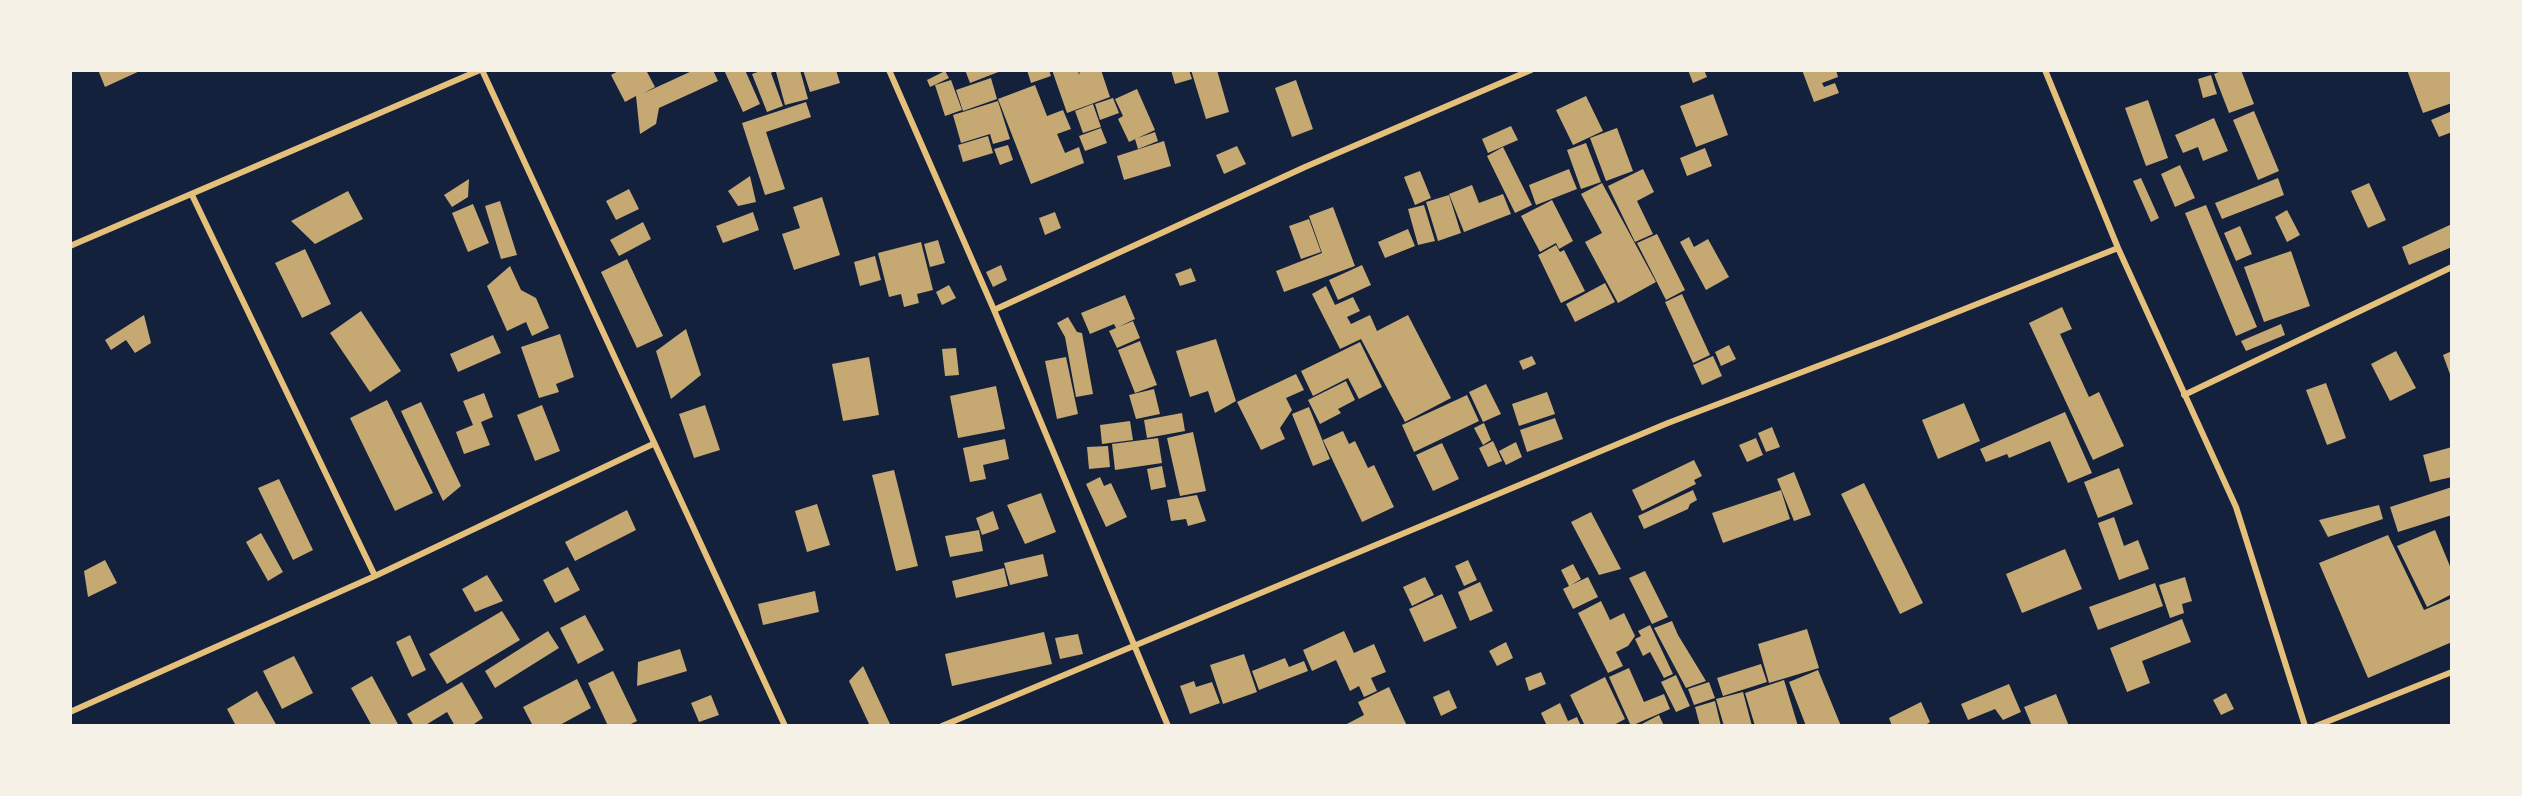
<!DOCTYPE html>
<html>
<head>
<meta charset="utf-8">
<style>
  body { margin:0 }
  #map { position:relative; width:2522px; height:796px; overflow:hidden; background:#14213d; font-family:"Open Sans",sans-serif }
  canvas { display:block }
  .frame { position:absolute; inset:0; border:72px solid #f6f1e7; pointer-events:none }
</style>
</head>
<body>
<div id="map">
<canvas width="2522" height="796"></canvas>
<div class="frame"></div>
</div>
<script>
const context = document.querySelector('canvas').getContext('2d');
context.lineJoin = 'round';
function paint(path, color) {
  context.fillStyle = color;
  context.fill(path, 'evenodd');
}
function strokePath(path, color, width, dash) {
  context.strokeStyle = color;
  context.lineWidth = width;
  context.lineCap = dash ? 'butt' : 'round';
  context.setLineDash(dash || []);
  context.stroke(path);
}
const building = new Path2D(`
  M98,70H142L105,87Z
  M620,70H646L655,87L644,93L694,70H713L718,81L659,108L656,124L640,134L636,96L625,102L611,75Z
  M724,70H745L760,104L743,112Z
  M763,70H776L771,73L783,106L767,112L752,74Z
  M800,70L808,99L785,105L776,72Z
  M803,70H836L840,83L810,92Z
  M965,70H1001V71L970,83Z
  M1027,70H1049L1051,76L1031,83Z
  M1052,70H1078L1079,75L1080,70H1101L1110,97L1067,113Z
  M1171,70H1189L1192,79L1175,84Z
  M1191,70H1217L1229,112L1206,119Z
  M1688,70H1704L1707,77L1693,83Z
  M1802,70H1836L1838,77L1822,83L1824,87L1835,83L1839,93L1814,102Z
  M2224,70H2241L2254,104L2229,113L2214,74Z
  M2407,70H2452V103L2423,113Z
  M945,71L949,78L930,87L927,80Z
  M2211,75L2217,94L2203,98L2198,79Z
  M991,78L997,99L963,111L956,90Z
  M951,80L962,110L945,116L935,85Z
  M1296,80L1313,129L1292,137L1275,88Z
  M1035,85L1047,116L1063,110L1071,129L1057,134L1065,153L1079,147L1084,163L1031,184L998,99Z
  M1137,89L1155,130L1129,142L1118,119L1123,116L1115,99Z
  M1713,94L1728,135L1696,147L1680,106Z
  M1586,96L1603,131L1573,145L1556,110Z
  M1113,98L1119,113L1100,120L1095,104Z
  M2148,100L2168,158L2146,166L2125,108Z
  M998,101L1010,139L993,144L990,134L961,143L953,115Z
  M806,102L811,117L766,132L785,189L765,195L742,123Z
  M1093,104L1101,127L1083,133L1075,111Z
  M2254,111L2279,171L2258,180L2233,120Z
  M2452,111V132L2439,137L2431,120Z
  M2214,118L2228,151L2203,161L2198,147L2183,153L2175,135Z
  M1511,126L1518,140L1488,153L1482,139Z
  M1101,128L1107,143L1085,151L1079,136Z
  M1617,128L1633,171L1606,181L1590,138Z
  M1155,132L1158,141L1138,149L1135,139Z
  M988,136L993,153L963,162L958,145Z
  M1164,141L1171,166L1124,180L1117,156Z
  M1586,143L1601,182L1581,189L1567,150Z
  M1008,145L1013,160L1000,165L994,149Z
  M1237,146L1246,164L1224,174L1216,155Z
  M1503,147L1532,205L1515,213L1487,156Z
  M1705,148L1712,166L1687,176L1680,158Z
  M2180,165L2195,198L2175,207L2161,174Z
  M1569,169L1577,189L1536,205L1529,185Z
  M1643,169L1654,192L1637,201L1653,234L1635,242L1608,186Z
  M1420,171L1431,198L1415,205L1404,177Z
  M750,176L756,202L738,206L728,191Z
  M2141,178L2159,218L2151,222L2133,181Z
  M2278,178L2284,195L2222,219L2215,203Z
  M469,179L468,197L452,207L444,195Z
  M1602,183L1656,282L1618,303L1585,242L1602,233L1581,194Z
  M2369,183L2386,220L2368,228L2351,191Z
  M1472,185L1479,203L1503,194L1511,214L1464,232L1449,194Z
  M629,189L639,209L616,220L606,201Z
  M348,191L363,219L315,244L291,221Z
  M1449,195L1461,233L1438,241L1426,202Z
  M822,197L840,255L794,270L782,234L800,228L793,207Z
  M1552,200L1573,241L1559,249L1556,243L1540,252L1521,216Z
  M500,201L517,255L501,259L485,206Z
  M473,204L489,243L468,252L452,213Z
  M1424,205L1435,241L1418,245L1408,209Z
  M2206,205L2257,327L2236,336L2185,213Z
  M1333,207L1355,266L1284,292L1276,271L1322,253L1309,216Z
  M2287,210L2300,235L2287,242L2275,217Z
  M753,212L759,230L723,243L716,226Z
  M1055,212L1061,228L1045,235L1039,218Z
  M1309,219L1321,252L1301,259L1289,226Z
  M643,222L651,239L619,256L610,240Z
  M2452,224V247L2409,265L2402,247Z
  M2240,226L2252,254L2236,261L2224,233Z
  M1408,229L1415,246L1385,258L1378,242Z
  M1657,234L1685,290L1666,300L1637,243Z
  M1689,237L1694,247L1708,239L1729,277L1706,290L1680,242Z
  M938,240L945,263L930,267L924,244Z
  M921,242L933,290L917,294L919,303L904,307L901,294L889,297L878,253Z
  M1556,245L1560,252L1564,250L1585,291L1561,303L1538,255Z
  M305,249L331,304L302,318L275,263Z
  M2291,251L2310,306L2264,322L2244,267Z
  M875,256L881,280L860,286L854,262Z
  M627,259L663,336L637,348L601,272Z
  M1001,265L1007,280L993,287L986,272Z
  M1362,265L1371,285L1338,300L1329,280Z
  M510,266L521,290L536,298L549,328L532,336L526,322L507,331L487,286Z
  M1191,268L1196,281L1180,286L1175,274Z
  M1605,283L1615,302L1575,322L1566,304Z
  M949,285L956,298L942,305L936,292Z
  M1326,286L1335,305L1353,297L1360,311L1347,317L1351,324L1370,315L1377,331L1408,315L1451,398L1405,422L1361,339L1340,349L1312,294Z
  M1682,294L1710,355L1693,363L1665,302Z
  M1125,295L1135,319L1118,327L1133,321L1140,338L1117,348L1109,331L1116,328L1114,324L1090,334L1081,313Z
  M2062,307L2072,329L2060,334L2089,397L2099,392L2124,446L2093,460L2029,323Z
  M361,311L401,371L370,392L330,333Z
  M144,315L151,343L135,353L126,340L111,350L105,340Z
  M1068,317L1077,332L1082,333L1093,394L1076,397L1065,337L1057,323Z
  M2281,324L2285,335L2246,351L2241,341Z
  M686,329L701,375L671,399L656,351Z
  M560,334L574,377L556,384L559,392L539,398L521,347Z
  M493,335L501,353L458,372L450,354Z
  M1216,339L1236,401L1215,413L1208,391L1190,397L1176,351Z
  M1140,341L1157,385L1135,393L1118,350Z
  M1360,342L1382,387L1359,399L1348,378L1313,396L1301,371Z
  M1729,345L1736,359L1721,366L1715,352Z
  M956,348L959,375L945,376L942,349Z
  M2396,351L2416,388L2390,401L2371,364Z
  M2452,351V377H2451L2443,355Z
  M1532,356L1536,364L1523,370L1519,361Z
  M1713,356L1722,376L1702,385L1693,365Z
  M869,357L879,415L843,421L832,364Z
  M1066,357L1078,414L1057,419L1045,361Z
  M1296,374L1304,390L1286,398L1292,410L1280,428L1285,439L1261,450L1237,402Z
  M1346,381L1355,400L1338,409L1341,413L1320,424L1308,400Z
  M2326,383L2346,438L2327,445L2306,390Z
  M1486,384L1501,414L1483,422L1469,392Z
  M996,386L1005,429L958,438L950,396Z
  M1154,389L1160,414L1136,419L1129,395Z
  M1547,392L1555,414L1519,426L1512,404Z
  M484,393L493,417L481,422L490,445L464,454L456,432L473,425L463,401Z
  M1467,395L1479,421L1414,452L1402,425Z
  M387,400L433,493L395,511L350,418Z
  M421,402L461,486L443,501L401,411Z
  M1964,403L1980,441L1938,459L1922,420Z
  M542,405L560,451L535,461L517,415Z
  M705,405L720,450L694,458L679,414Z
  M1309,407L1330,459L1313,466L1292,414Z
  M2065,412L2092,473L2068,483L2050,441L2009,458L2007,454L1986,462L1980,449Z
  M1182,413L1185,431L1147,438L1144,420Z
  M1555,418L1563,439L1527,452L1520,430Z
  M1130,421L1133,440L1102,444L1100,425Z
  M1484,423L1491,440L1483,445L1474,428Z
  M1772,427L1780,447L1766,452L1758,433Z
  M1343,431L1349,444L1355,441L1368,468L1374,465L1394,507L1362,522L1323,440Z
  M1193,432L1206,491L1180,496L1167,438Z
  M1158,438L1162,463L1115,470L1112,444Z
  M1756,438L1763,455L1747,462L1739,445Z
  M1005,439L1009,459L983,465L986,479L970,482L963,448Z
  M1493,441L1502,461L1488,467L1479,448Z
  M1516,442L1522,457L1506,465L1499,451Z
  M1442,443L1459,479L1433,491L1416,455Z
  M1108,446L1110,467L1089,469L1087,447Z
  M2452,447V477L2430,482L2423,455Z
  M1694,460L1702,476L1694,480L1696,484L1642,511L1632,490Z
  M1162,466L1166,487L1151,490L1147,469Z
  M2119,468L2133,504L2098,518L2084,482Z
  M894,470L918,566L896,571L872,475Z
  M1794,472L1811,515L1794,521L1777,479Z
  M1100,477L1104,486L1111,483L1127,517L1106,527L1086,484Z
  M279,479L313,550L293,560L258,488Z
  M1864,483L1923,603L1900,614L1841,494Z
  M2452,487V515L2398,532L2390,507Z
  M1693,490L1697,500L1690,504L1688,509L1644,529L1638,516Z
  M1781,490L1790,519L1723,543L1712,513Z
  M1041,493L1056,532L1025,544L1007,505Z
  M1197,495L1206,521L1188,526L1186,519L1171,521L1167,500Z
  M817,504L830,545L807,552L795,511Z
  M2379,505L2383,519L2328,537L2319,520Z
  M627,510L636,530L575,561L565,542Z
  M993,511L999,529L982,535L976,518Z
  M1591,512L1621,569L1599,575L1571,522Z
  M2114,517L2124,546L2138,540L2149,569L2119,580L2098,523Z
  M979,530L983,551L950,557L945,536Z
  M2435,530L2452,571V594L2427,607L2397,546Z
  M261,533L283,572L268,581L246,542Z
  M2388,535L2424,610L2452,598V642L2368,678L2319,563Z
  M2065,549L2082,589L2022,613L2006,574Z
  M1043,554L1048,576L1010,585L1004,563Z
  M105,560L117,583L88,597L84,571Z
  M1468,560L1477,580L1464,586L1455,566Z
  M1573,564L1581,579L1571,585L1588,577L1598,597L1573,609L1563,589L1569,586L1561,570Z
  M568,567L580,590L555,603L543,580Z
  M1004,568L1008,586L956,598L952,581Z
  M1645,571L1668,617L1652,624L1629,578Z
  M487,575L503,601L475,612L462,589Z
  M1425,577L1434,595L1412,606L1403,587Z
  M2185,577L2192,601L2182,604L2184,613L2170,618L2159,585Z
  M1480,582L1493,611L1470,621L1458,592Z
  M2155,583L2163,606L2098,630L2089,607Z
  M815,591L819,612L763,625L758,604Z
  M1442,594L1457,628L1424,642L1409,609Z
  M1601,601L1610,620L1624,613L1635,636L1628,646L1616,652L1623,666L1608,673L1578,613Z
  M502,611L520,640L447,684L429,654Z
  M585,615L604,650L578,664L560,628Z
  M2182,619L2191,642L2142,661L2150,683L2127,692L2110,648Z
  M1672,621L1678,635L1706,681L1686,688L1654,628Z
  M1650,625L1673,674L1664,678L1650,652L1643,656L1635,639L1641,636L1638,631Z
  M1807,629L1819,668L1769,683L1758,644Z
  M548,631L559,648L495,688L485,671Z
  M1344,631L1354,653L1374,644L1386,672L1371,678L1377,691L1364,697L1359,686L1350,691L1336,660L1312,671L1303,650Z
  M1044,632L1052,664L952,686L945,654Z
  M1078,634L1083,654L1060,659L1055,638Z
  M410,635L426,670L412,677L396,642Z
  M1506,642L1513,658L1497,666L1489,651Z
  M680,649L687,671L637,686L638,662Z
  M1244,654L1257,692L1223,704L1210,665Z
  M294,656L313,693L282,709L263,671Z
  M1285,658L1289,667L1304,661L1308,671L1259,690L1252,671Z
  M1761,664L1767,682L1723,696L1717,678Z
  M863,666L890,724L888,726H870L849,681Z
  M1629,668L1644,702L1664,694L1670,709L1631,726L1609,677Z
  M1818,670L1841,726H1806L1789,682Z
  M613,671L637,721L627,726H608L588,683Z
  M1541,672L1546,684L1529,691L1525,678Z
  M1676,675L1690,706L1676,712L1661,682Z
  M372,676L399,726H372L351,688Z
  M1605,677L1625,719L1612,726H1585L1570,695Z
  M577,679L591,708L558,726H533L523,707Z
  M1784,680L1798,726H1755L1745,693Z
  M1194,681L1196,687L1212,682L1220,703L1190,714L1180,686Z
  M462,682L483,718L471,726H455L447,712L424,726H414L407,714Z
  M1709,682L1715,698L1694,705L1688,689Z
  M2009,684L2021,712L2003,720L1995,709L1968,720L1961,704Z
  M1389,687L1407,726H1343L1364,715L1358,702Z
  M1449,690L1457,708L1441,716L1433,697Z
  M257,691L277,726H236L227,709Z
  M1743,692L1752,726H1724L1716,699Z
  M2226,693L2234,709L2221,715L2213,700Z
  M2056,694L2069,726H2032L2024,707Z
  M711,695L719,715L699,722L691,703Z
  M1715,701L1721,726H1700L1695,707Z
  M1921,702L1930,722L1924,726H1892L1889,718Z
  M1560,703L1568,721L1577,717L1581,726H1547L1541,713Z
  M1659,715L1664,726H1638Z`);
const minor = new Path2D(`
  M482,70L785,726
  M889,70L994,310L1168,726
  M2045,70L2118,248L2236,507L2305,726
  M192,195L375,576
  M70,246L480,70
  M994,310L1305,167L1531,70
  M2184,395L2452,267
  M70,712L375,576L653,444
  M942,726L1668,423L1889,339L2118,248
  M2316,726L2452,672`);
paint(building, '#c6a872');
strokePath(minor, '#e5c07b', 6);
</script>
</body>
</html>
